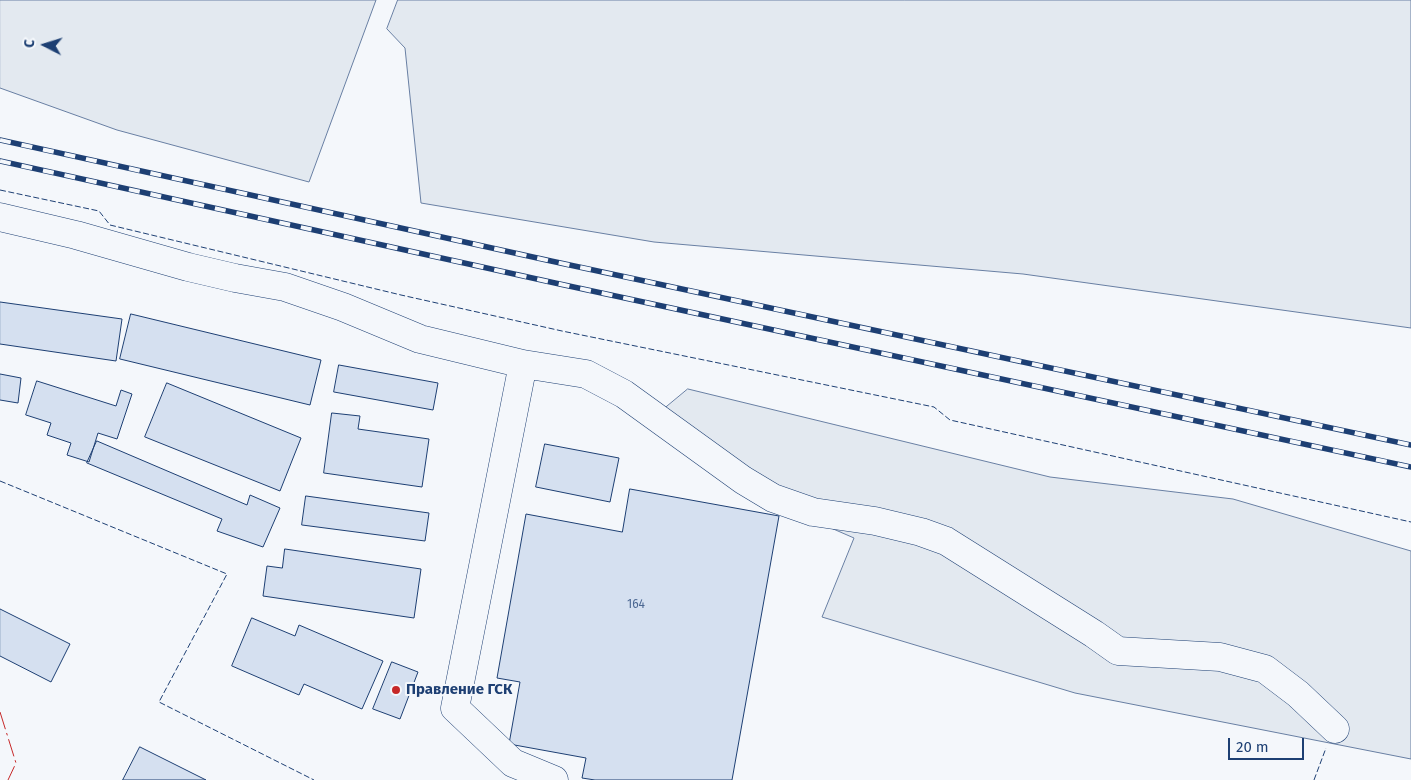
<!DOCTYPE html>
<html>
<head>
<meta charset="utf-8">
<style>
  body { margin:0 }
  #map { position:relative; width:1411px; height:780px; overflow:hidden; background:#f4f7fb; font-family:"Fira Sans",sans-serif }
  canvas { display:block }
  .north { position:absolute; left:20px; top:20px; width:50px; height:50px; -webkit-text-stroke:4px #f4f7fb; paint-order:stroke; rotate:275deg; font-size:14px; font-weight:700; line-height:20px; text-align:center; color:#1d3f73 }
  .north::after { content:''; display:block; margin:auto; width:18px; height:22px; background:#1d3f73; clip-path:polygon(50% 0,100% 100%,50% 72%,0 100%) }
  .scale { position:absolute; left:1228px; top:738px; width:76px; height:22px; box-sizing:border-box; border:2px solid #1d3f73; border-top:0; padding-left:6px; font-size:15px; line-height:18px; white-space:nowrap; color:#1d3f73; -webkit-text-stroke:4px #f4f7fb; paint-order:stroke }
</style>
</head>
<body>
<div id="map">
<canvas width="1411" height="780"></canvas>
<div class="north">С</div>
<div class="scale">20 m</div>
</div>
<script>
const context = document.querySelector('canvas').getContext('2d');
context.lineJoin = 'round';
function paint(path, color) {
  context.fillStyle = color;
  context.fill(path, 'evenodd');
}
function strokePath(path, color, width, dash) {
  context.strokeStyle = color;
  context.lineWidth = width;
  context.lineCap = dash ? 'butt' : 'round';
  context.setLineDash(dash || []);
  context.stroke(path);
}
function write(font, color, halo, rows, align = 'center') {
  context.font = font + ' "Fira Sans",sans-serif';
  context.lineWidth = 4;
  context.setLineDash([]);
  context.textBaseline = 'middle';
  context.strokeStyle = halo;
  context.fillStyle = color;
  for (const [text, x, y, turn = 0] of rows) {
    context.save();
    context.translate(x, y);
    context.rotate((+turn || 0) * Math.PI / 180);
    context.textAlign = isNaN(turn) ? turn : align;
    if (halo) context.strokeText(text, 0, 0);
    context.fillText(text, 0, 0);
    context.restore();
  }
}
const green = new Path2D(`
  M0,0H376L309,182L117,130L0,88Z
  M398,0H1411V328L1023,274L654,242L421,203L405,48L387,29Z
  M688,389L1050,477L1233,499L1411,551V759L1075,693L822,617L854,538L739,488L658,414Z`);
const building = new Path2D(`
  M0,302L122,319L116,361L0,344Z
  M131,314L321,360L310,405L120,359Z
  M339,365L438,383L433,410L334,392Z
  M0,374L21,378L18,403L0,400Z
  M37,381L116,406L121,390L132,394L117,439L98,433L89,462L67,455L71,443L47,435L51,423L26,415Z
  M167,383L301,438L280,491L145,437Z
  M332,413L360,416L358,429L429,439L422,487L324,473Z
  M97,441L247,505L250,495L280,508L263,547L217,531L222,519L87,463Z
  M545,444L619,458L610,502L536,487Z
  M630,489L779,516L732,780H595L582,778L586,758L509,744L520,682L497,678L526,514L622,532Z
  M306,496L429,513L425,541L302,525Z
  M285,549L421,569L414,618L263,596L267,566L282,568Z
  M0,609L70,644L51,682L0,656Z
  M252,618L295,636L299,625L383,661L362,709L304,684L299,695L232,666Z
  M392,662L418,672L400,719L373,709Z
  M140,747L206,780H123Z`);
const minor = new Path2D(`
  M0,217L76,235L188,267L235,278L285,287L343,307L420,339L523,364L586,374L624,394L743,480L773,498L813,512L875,521L921,532L946,541L1094,634L1118,651L1220,657L1265,669L1298,694L1335,729
  M523,364L455,708L513,763L554,780`);
const rail = new Path2D(`
  M0,140L551,261L1411,445
  M0,161L555,283L1411,467`);
const fence = new Path2D(`
  M0,190L99,211L110,225L401,295L562,331L934,407L950,420L1411,522
  M0,481L227,574L159,702L314,780
  M1314,780L1326,748`);
const power = new Path2D(`
  M0,712L16,763L8,780`);
const markers = [
  [396,690,5,"#c62828"]
];
const numberNames = [
  ["164",636,605]
];
const poiNames = [
  ["Правление ГСК",406,690]
];
paint(green, '#e3e9f0');
strokePath(green, '#687fa3', 1);
paint(building, '#d5e0f0');
strokePath(building, '#1d3f73', 1);
strokePath(minor, '#1d3f73', 29);
strokePath(minor, '#f4f7fb', 28);
strokePath(rail, '#1d3f73', 5.5);
strokePath(rail, '#f4f7fb', 4, [11]);
strokePath(fence, '#1d3f73', 1, [6, 2.5]);
strokePath(power, '#c62828', 1, [18, 4, 2.5, 4]);
for (const [x, y, r, color] of markers) {
  const dot = new Path2D();
  dot.arc(x, y, r, 0, 2 * Math.PI);
  context.fillStyle = color;
  context.fill(dot);
  strokePath(dot, '#f4f7fb', 2);
}
write('12px', '#4b6792', null, numberNames);
write('bold 15px', '#1d3f73', '#f4f7fb', poiNames, 'left');
</script>
</body>
</html>
